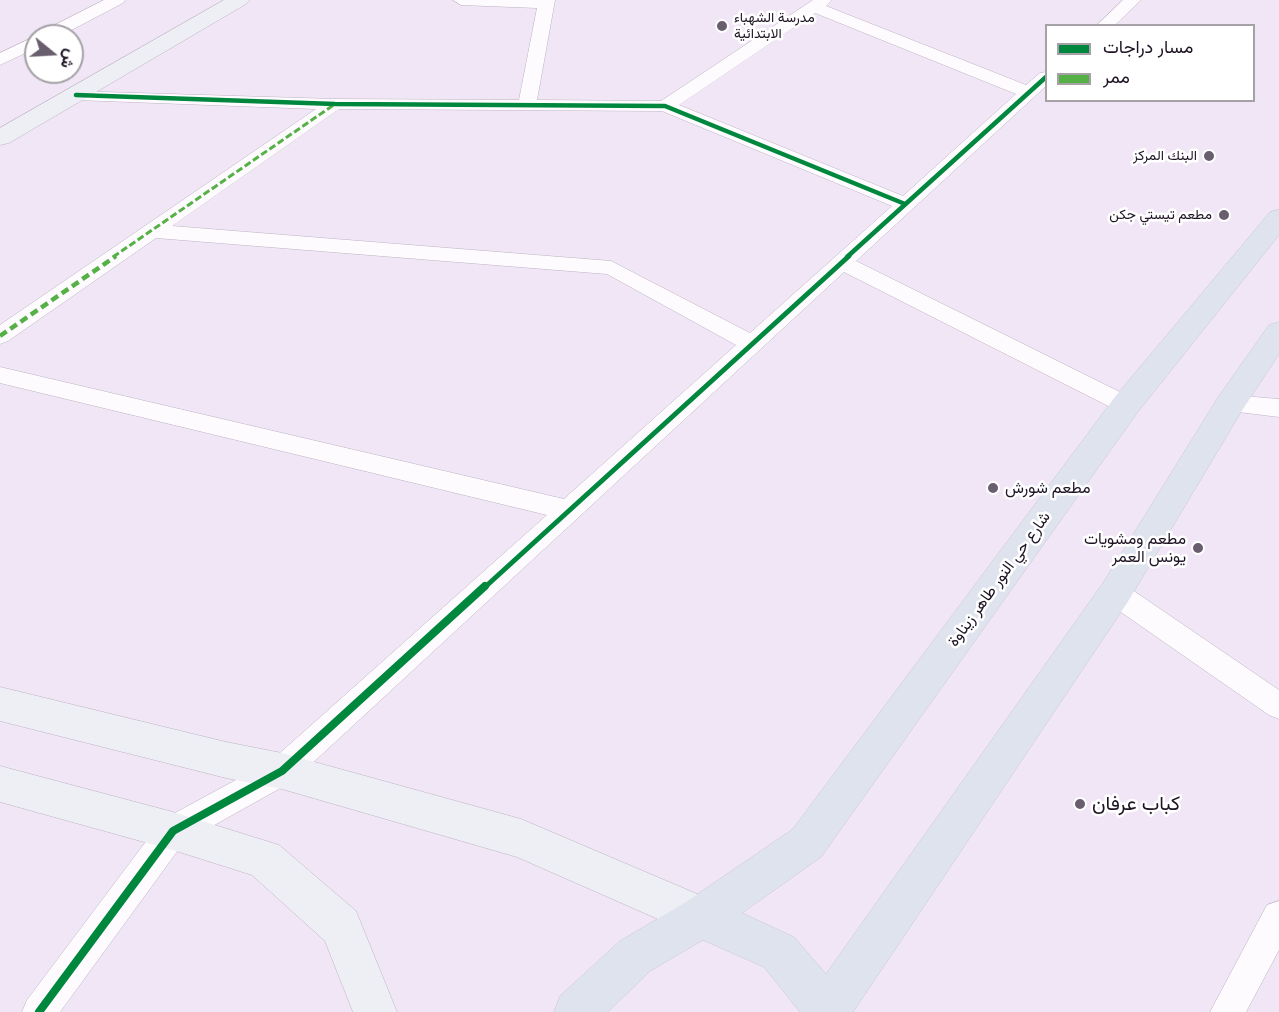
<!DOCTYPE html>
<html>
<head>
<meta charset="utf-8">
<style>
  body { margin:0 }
  #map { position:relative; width:1279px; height:1012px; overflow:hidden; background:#f0e6f6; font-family:"Golos Text",Vazirmatn,sans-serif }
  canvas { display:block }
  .legend { position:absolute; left:1045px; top:24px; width:210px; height:78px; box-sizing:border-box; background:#fff; border:2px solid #a5a1a7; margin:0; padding:8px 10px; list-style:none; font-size:18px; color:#1e1424 }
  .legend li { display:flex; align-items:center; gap:12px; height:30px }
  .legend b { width:30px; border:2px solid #a5a1a7 }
  .north { position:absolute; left:24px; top:24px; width:60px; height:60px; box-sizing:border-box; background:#fff; border:2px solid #a5a1a7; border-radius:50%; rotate:108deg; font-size:16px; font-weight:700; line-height:24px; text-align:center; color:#1e1424 }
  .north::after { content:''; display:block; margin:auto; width:21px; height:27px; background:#685e6e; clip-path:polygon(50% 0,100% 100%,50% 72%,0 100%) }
</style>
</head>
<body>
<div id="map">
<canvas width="1279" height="1012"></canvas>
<ul class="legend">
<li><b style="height:8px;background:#00873e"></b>مسار دراجات</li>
<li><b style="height:8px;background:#55b145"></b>ممر</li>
</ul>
<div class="north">ش</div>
</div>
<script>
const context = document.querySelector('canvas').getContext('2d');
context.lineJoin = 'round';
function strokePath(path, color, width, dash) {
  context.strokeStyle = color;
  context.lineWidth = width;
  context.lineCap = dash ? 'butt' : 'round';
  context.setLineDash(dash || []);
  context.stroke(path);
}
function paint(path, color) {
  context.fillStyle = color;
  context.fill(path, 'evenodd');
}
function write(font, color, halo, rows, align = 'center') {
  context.font = font + ' "Golos Text",Vazirmatn,sans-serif';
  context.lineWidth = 5;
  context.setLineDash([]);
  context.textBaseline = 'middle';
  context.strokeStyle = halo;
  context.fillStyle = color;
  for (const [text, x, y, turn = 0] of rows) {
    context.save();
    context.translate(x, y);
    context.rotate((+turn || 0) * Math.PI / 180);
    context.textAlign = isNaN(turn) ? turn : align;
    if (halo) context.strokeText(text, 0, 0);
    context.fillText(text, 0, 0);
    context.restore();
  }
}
const street = new Path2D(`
  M104,0H125L123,3L60,36H39L41,32Z
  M453,0H555L537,100L661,101L813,0H832L826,6L1026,85L1040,73L1046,72V86L856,261L1134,399L1138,405L1134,411L1126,414L1118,411L844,272L293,781L184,842L60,1012H22L27,1000L162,820L271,761L547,515L0,383V367L564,499L736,345L607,274L156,238L8,341L0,344V325L316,109L76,100L70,99L67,95L70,91L335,99L519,100L537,8L461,5ZM815,13L1016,94L903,196L679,105ZM339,109L662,111L892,206L750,333L611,261L172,226Z
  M1123,0H1141L1114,26H1096Z
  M36,36V48L0,65V53Z
  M1230,395L1279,399V417L1222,410L1218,404L1222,398Z
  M1115,582L1125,585L1279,690V719L1269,715L1105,601L1101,593L1105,585Z
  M1279,901V950L1246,1012H1210L1267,905Z`);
const secondary = new Path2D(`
  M224,0H250L246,4L9,143L0,145V128Z
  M0,687L226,742L282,753L521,819L716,902L722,917L716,932L701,938L517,857L282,789L226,778L0,721Z
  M0,766L173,812L279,845L356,911L397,1012H353L325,941L252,875L173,850L0,802Z`);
const primary = new Path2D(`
  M1279,210V235L1137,413L821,857L742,913L794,937L826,974L1103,583L1219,396L1269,325L1279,322V354L1241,412L1127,603L853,1012H800L764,967L703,940L650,971L608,1012H554L560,996L620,941L686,902L793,829L1115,397L1270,212Z`);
const quietFar1 = new Path2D(`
  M113,257L335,104`);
const quiet = new Path2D(`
  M0,336L116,256`);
const cyclewayFar2 = new Path2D(`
  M76,95L335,104L665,106L905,204
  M847,257L1046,77`);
const cyclewayFar1 = new Path2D(`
  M484,588L849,256`);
const cycleway = new Path2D(`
  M39,1012L173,831L282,771L485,586`);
const markers = [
  [722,26,6,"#685e6e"],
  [1209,156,6,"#685e6e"],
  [1224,215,6,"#685e6e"],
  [993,488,6,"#685e6e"],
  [1198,548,6,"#685e6e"],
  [1080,804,6,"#685e6e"]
];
const farPoinames = [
  ["مدرسة الشهباء",734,18,"left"],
  ["الابتدائية",734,34,"left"],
  ["البنك المركز",1197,156],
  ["مطعم تيستي جكن",1212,215]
];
const poiNames = [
  ["مطعم شورش",1005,488],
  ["مطعم ومشويات",1186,539,"right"],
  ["يونس العمر",1186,557,"right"]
];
const streetNames = [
  ["شارع حي النور طاهر زيناوة",999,579,-54]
];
const nearPoinames = [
  ["كباب عرفان",1092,804]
];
strokePath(street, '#bdb3c2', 1);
strokePath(secondary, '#bdb3c2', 1);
strokePath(primary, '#ccc7d0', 1);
paint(street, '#fdfbfe');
paint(secondary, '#edeff5');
paint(primary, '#dee3ed');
strokePath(quietFar1, '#55b145', 3, [7, 3]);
strokePath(quiet, '#55b145', 4.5, [8, 4.5]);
strokePath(cyclewayFar2, '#00873e', 4.5);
strokePath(cyclewayFar1, '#00873e', 5);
strokePath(cycleway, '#00873e', 8);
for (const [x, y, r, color] of markers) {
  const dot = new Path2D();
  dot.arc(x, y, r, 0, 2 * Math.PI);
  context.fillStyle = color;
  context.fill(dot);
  strokePath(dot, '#fff', 2);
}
write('14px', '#1e1424', '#fff', farPoinames, 'right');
write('16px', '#1e1424', '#fff', poiNames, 'left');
write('16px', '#1e1424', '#fff', streetNames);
write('20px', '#1e1424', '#fff', nearPoinames, 'left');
</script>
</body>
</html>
